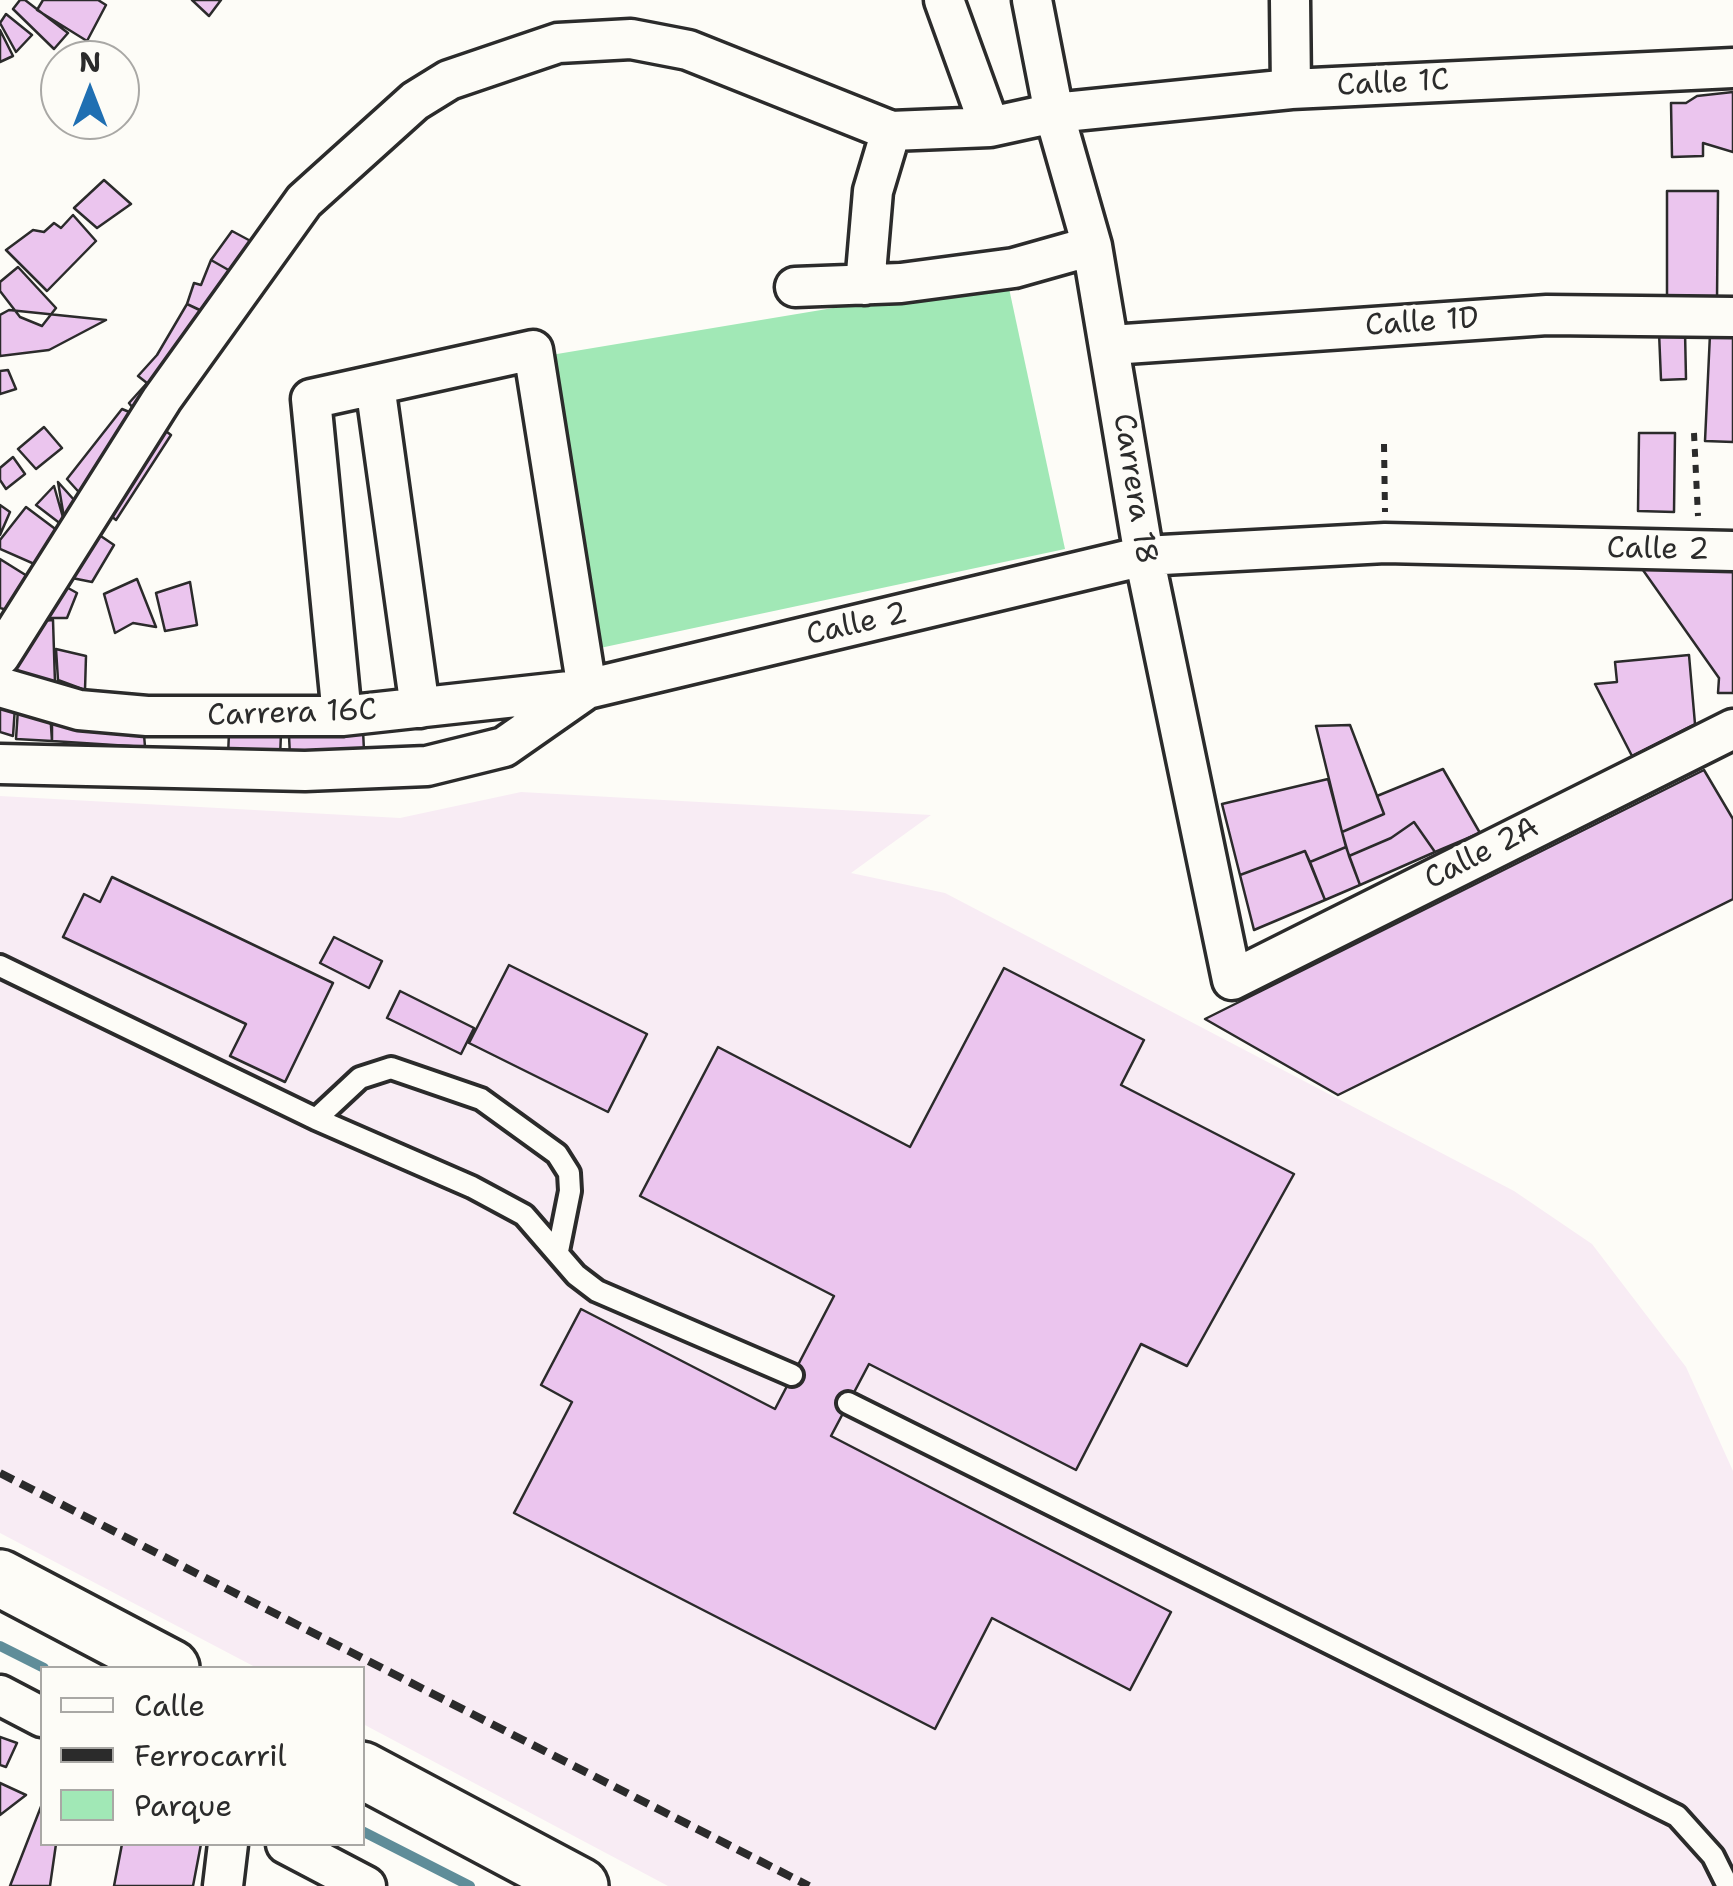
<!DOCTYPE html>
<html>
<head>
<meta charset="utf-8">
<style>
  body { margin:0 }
  #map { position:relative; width:1733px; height:1886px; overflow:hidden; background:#fdfcf7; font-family:"Shantell Sans",sans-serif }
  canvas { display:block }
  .legend { position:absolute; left:40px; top:1666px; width:325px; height:180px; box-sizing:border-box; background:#fdfcf7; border:2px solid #a9a8a5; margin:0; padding:12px 18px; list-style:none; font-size:30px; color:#2b2b2b }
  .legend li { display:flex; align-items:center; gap:20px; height:50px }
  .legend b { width:50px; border:2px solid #a9a8a5 }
  .north { position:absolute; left:40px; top:40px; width:100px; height:100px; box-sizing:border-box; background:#fdfcf7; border:2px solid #a9a8a5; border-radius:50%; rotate:0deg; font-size:28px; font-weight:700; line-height:40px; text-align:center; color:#2b2b2b }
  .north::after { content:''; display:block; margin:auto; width:35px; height:45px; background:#1f6fb2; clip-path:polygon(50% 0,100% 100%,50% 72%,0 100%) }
</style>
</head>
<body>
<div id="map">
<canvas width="1733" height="1886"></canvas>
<ul class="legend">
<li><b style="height:12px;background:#fdfcf7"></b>Calle</li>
<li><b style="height:12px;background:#2b2b2b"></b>Ferrocarril</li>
<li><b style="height:28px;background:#a1e8b6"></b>Parque</li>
</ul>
<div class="north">N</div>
</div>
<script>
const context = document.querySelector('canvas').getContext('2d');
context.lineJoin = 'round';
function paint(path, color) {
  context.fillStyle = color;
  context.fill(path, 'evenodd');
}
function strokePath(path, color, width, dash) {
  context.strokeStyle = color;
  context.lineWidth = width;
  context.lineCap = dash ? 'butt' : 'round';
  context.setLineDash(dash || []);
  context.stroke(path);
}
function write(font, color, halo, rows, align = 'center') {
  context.font = font + ' "Shantell Sans",sans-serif';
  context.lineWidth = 8;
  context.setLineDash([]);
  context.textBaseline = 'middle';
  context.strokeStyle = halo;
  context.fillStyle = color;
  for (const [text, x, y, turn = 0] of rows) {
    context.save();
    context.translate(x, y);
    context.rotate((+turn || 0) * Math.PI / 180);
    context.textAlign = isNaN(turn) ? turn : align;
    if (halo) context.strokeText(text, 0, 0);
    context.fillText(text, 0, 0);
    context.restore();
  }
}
const built = new Path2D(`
  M521,792L931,815L851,873L945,893L1514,1191L1592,1244L1686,1367L1733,1471V1886H668L363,1724L362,1668H257L0,1533V796L400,818Z`);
const green = new Path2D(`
  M1007,279L1065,549L600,648L545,356Z`);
const stream = new Path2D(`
  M0,1646L44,1668
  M362,1831L470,1886`);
const building = new Path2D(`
  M20,0H25L68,33L54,49L13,9Z
  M43,0H98L106,5L87,41L37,10Z
  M192,0H221L209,16Z
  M6,14L32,35L16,52L0,23Z
  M0,30L13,56L0,62Z
  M1733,92V152L1703,143V156L1672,157L1671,103H1686L1697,96Z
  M104,180L131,204L97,228L74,208Z
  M1667,191H1718L1717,300L1667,299Z
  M73,215L96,241L47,291L6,250L33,230L44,232L54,223L61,228Z
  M232,231L258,245L239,276L211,260Z
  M211,260L239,276L210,315L187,304L194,283L201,285Z
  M18,267L56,308L42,326L20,317L0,291V282Z
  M187,304L202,311L139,416L129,403L147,383L138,376L157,355Z
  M9,310L106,320L49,350L0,356V315Z
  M1685,331L1686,379L1661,380L1659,332Z
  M1710,334L1733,335V442L1705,441Z
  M8,370L16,389L0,394V371Z
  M122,409L139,416L86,500L67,479Z
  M154,422L171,435L116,520L99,506Z
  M44,427L62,448L36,469L18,449Z
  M1639,433H1675L1674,512L1638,511Z
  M13,457L25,474L6,489L0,480V468Z
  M58,482L84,511L67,535Z
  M54,486L66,528L36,505Z
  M0,505L10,512L0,535Z
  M26,507L58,531L48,570L0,549V540Z
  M86,526L114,545L92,582L57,575Z
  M0,559L32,579L14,612L0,608Z
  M1638,563L1733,569V693H1718L1719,678Z
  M52,579L77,593L67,618H44Z
  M137,579L156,627L133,623L115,633L104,594Z
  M190,582L197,625L165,631L156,593Z
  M53,620L55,683L2,668L30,622Z
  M56,649L86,656L85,690L58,680Z
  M1689,655L1695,724L1632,756L1595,684L1617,682L1615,662Z
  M0,701L15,707L13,736L0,732Z
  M18,709L50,711L52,741L16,739Z
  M52,719L143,722L145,747L52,741Z
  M1350,725L1384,814L1342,832L1316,726Z
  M363,730L364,751L290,756L289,736Z
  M229,732L281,733L280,758L228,756Z
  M1443,769L1480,833L1435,852L1414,822L1391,838L1349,856L1342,832L1384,814L1377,796Z
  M1704,770L1733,819V899L1338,1095L1205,1019Z
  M1328,779L1346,847L1310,862L1305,851L1240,875L1222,804Z
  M1414,822L1435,852L1360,885L1349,856L1391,838Z
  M1346,847L1360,885L1325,900L1310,862Z
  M1305,851L1325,900L1254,930L1240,875Z
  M112,877L333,983L285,1082L230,1056L246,1024L63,937L84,894L100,902Z
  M334,937L382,961L369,988L320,963Z
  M509,965L647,1034L608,1112L469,1043Z
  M1004,968L1144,1040L1121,1085L1294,1174L1187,1366L1141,1344L1076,1470L869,1364L831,1436L1171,1612L1130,1690L992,1618L935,1729L514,1513L572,1402L541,1385L581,1309L775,1409L834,1296L640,1196L718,1047L910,1147Z
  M400,991L474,1028L461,1054L387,1018Z
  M0,1737L17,1743L6,1767L0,1765Z
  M0,1783L26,1795L0,1815Z
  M42,1804V1844H56L50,1886H10Z
  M122,1844H201L193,1886H114Z`);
const path = new Path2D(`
  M1694,433L1698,516
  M1384,444L1385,512`);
const service = new Path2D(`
  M0,966L316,1119L472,1187L524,1215L576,1275L597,1291L792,1375
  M316,1119L360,1078L391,1068L481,1099L557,1154L569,1173L570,1191L558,1251
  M848,1403L1677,1816L1713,1856L1728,1886`);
const minor = new Path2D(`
  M944,0L990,127
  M1032,0L1054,113L1092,246L1144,556L1232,980L1733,729
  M1290,0L1291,89
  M865,285L873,191L891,131
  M795,287L901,283L1014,268L1092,246
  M1111,345L1547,315L1733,317
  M375,385L420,708
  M0,656L162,399L304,201L415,101L449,80L558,43L631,39L688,50L891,131L990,127L1054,113L1291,89L1733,68
  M0,687L79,710L147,716H342L579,690
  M342,716L311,399L533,350L587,689
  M0,764L305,771L427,766L504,747L587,689L1144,556L1385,543L1733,551
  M0,1695L42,1717
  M286,1844L366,1886
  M223,1886L228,1844`);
const primary = new Path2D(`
  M0,1578L171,1668
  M362,1770L580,1886`);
const rail = new Path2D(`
  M0,1473L809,1886`);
const streetNames = [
  ["Calle 1C",1393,84,-3],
  ["Calle 1D",1422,323,-4],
  ["Carrera 18",1134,489,81],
  ["Calle 2",1658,550,1],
  ["Calle 2",857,625,-13],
  ["Carrera 16C",292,714,-2],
  ["Calle 2A",1482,854,-27]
];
paint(built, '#f8ecf4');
paint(green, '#a1e8b6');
strokePath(stream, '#5f8d99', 10);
paint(building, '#ebc5ee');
strokePath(building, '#2b2b2b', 2.5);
strokePath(service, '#2b2b2b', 28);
strokePath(minor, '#2b2b2b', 45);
strokePath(primary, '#2b2b2b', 62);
strokePath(path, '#2b2b2b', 6, [8, 8]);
strokePath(service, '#fdfcf7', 20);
strokePath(minor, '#fdfcf7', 38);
strokePath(primary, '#fdfcf7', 55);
strokePath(rail, '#2b2b2b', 8, [15, 8]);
write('30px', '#2b2b2b', '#fdfcf7', streetNames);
</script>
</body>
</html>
